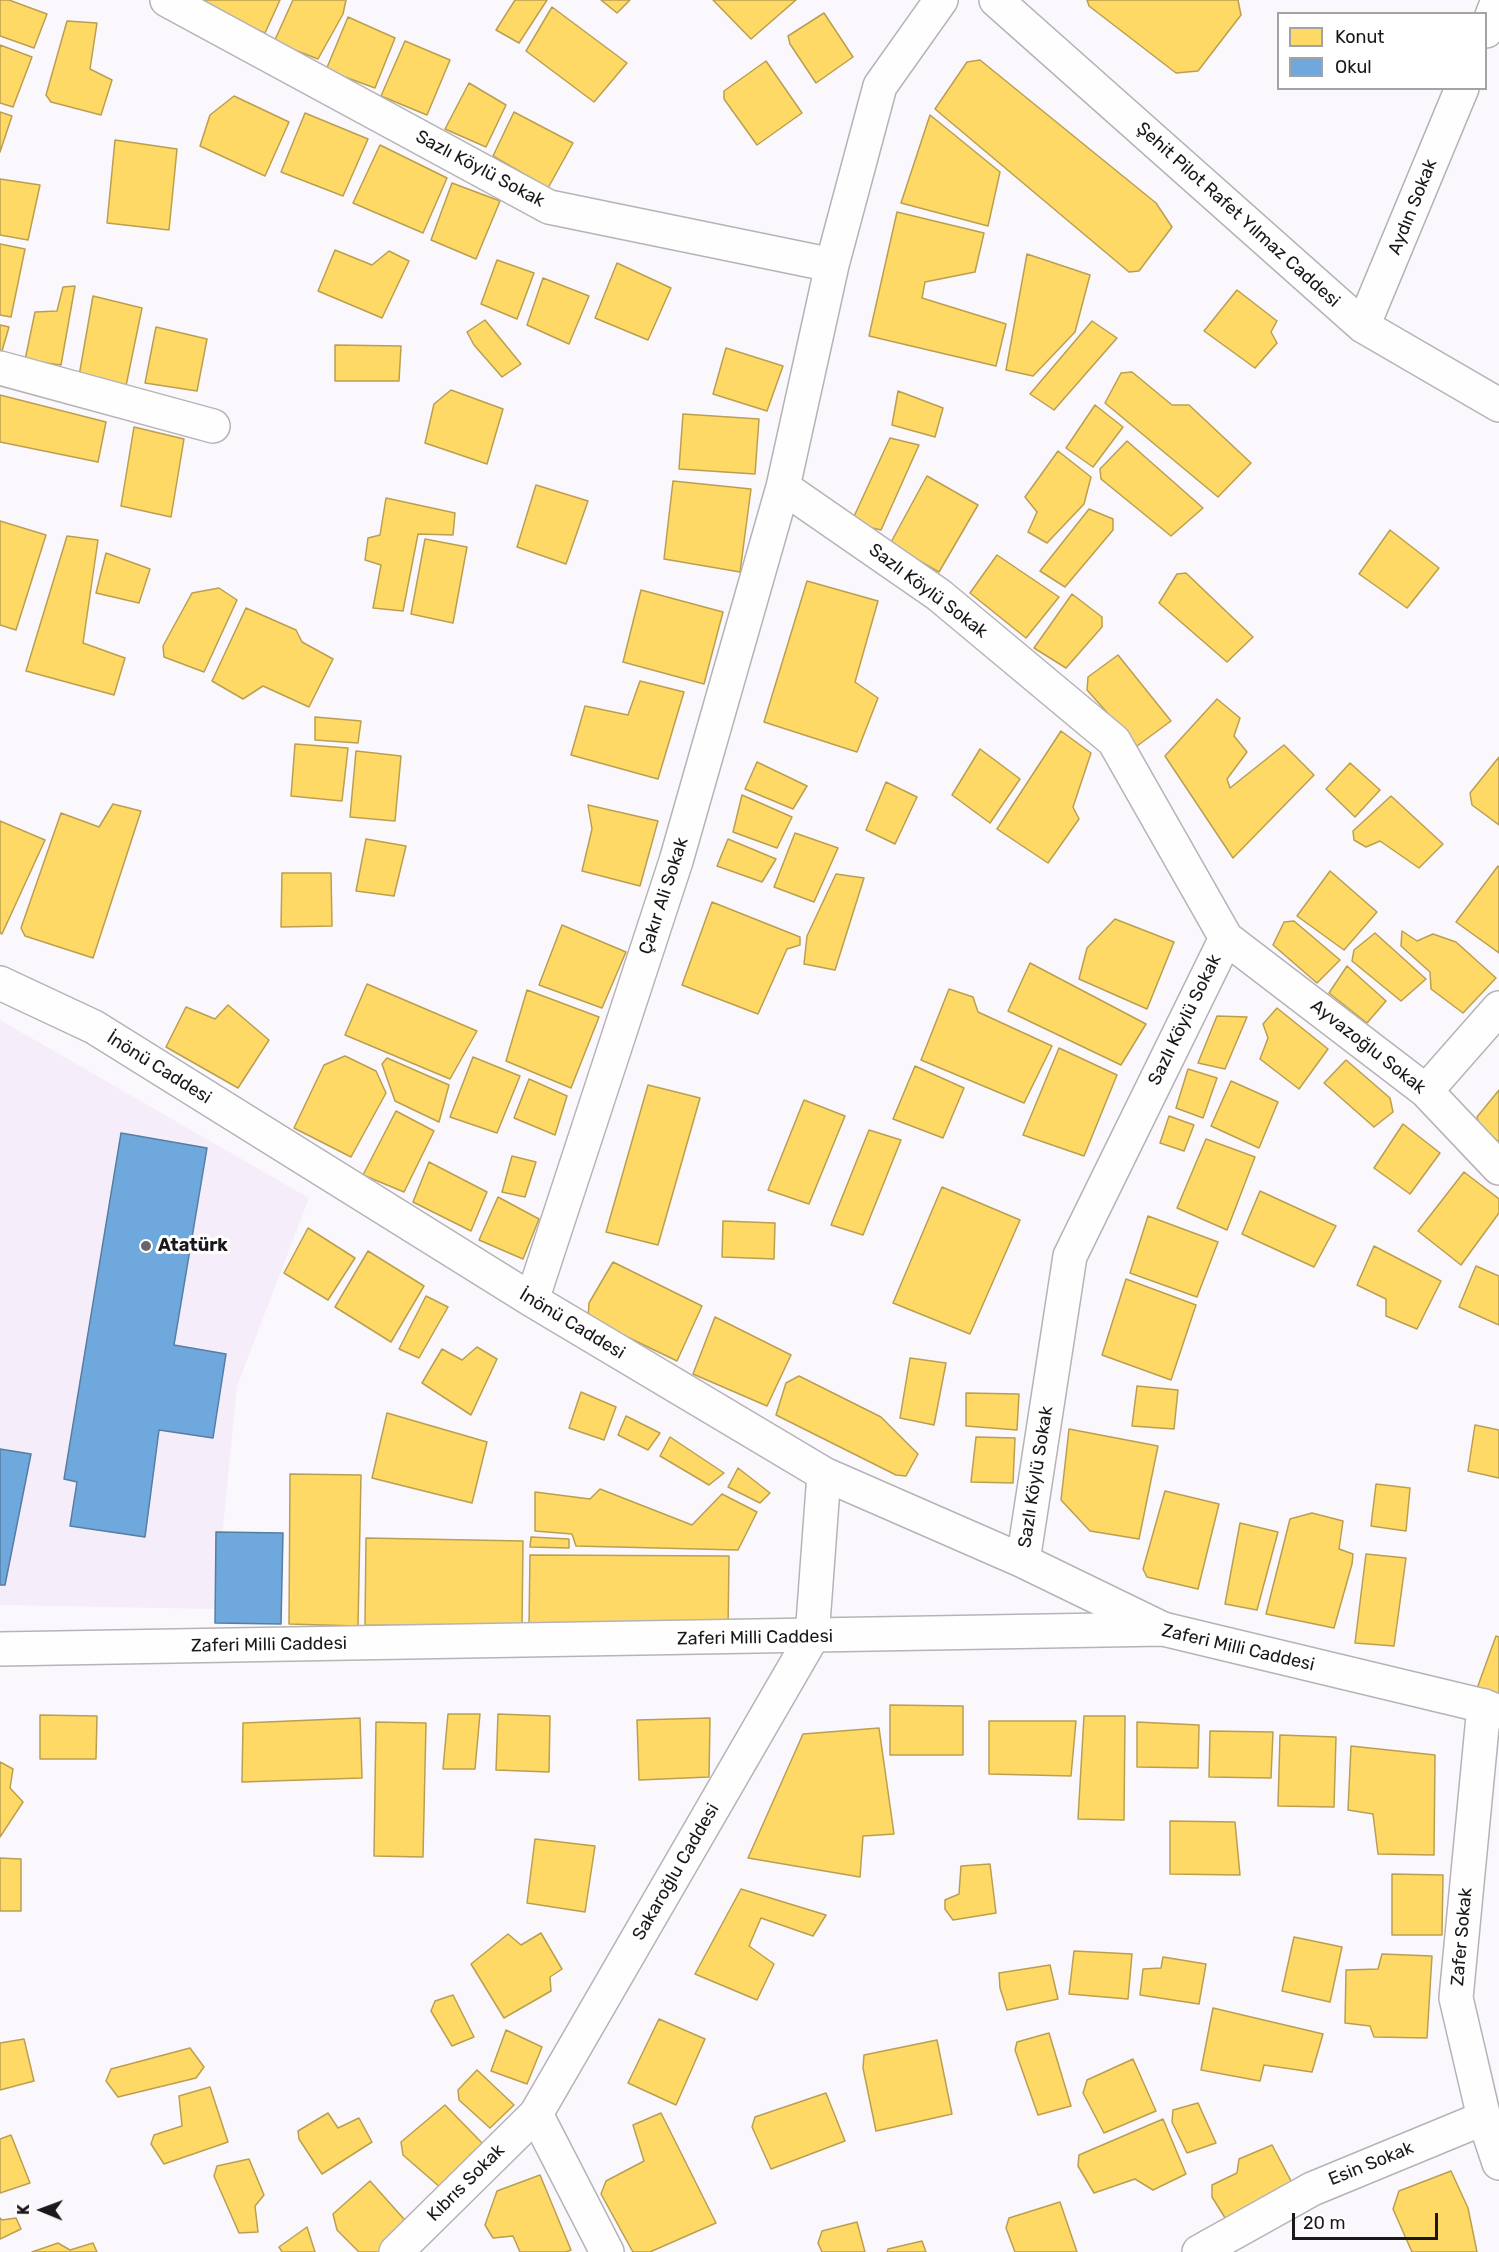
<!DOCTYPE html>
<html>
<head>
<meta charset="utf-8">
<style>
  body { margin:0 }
  #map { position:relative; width:1499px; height:2252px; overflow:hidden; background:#fbf8fd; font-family:Rubik,sans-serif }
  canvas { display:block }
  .legend { position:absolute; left:1277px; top:12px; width:210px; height:78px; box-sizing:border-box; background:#fff; border:2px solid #a4a3a4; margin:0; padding:8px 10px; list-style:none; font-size:18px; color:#1b181c }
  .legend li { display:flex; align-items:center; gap:12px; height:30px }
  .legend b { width:30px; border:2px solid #a4a3a4 }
  .north { position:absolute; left:12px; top:2180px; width:60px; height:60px; -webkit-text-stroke:4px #fff; paint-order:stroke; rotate:271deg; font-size:16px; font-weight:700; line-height:24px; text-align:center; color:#1b181c }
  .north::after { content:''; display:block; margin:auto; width:21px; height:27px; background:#1b181c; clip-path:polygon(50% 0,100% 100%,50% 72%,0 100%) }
  .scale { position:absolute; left:1292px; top:2213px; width:146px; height:27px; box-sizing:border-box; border:3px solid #1b181c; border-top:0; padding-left:8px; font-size:18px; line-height:21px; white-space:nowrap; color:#1b181c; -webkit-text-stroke:4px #fff; paint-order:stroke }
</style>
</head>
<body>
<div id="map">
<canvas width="1499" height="2252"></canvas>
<ul class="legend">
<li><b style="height:16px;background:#ffd966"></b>Konut</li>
<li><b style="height:16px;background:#6fa8dc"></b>Okul</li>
</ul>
<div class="north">K</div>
<div class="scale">20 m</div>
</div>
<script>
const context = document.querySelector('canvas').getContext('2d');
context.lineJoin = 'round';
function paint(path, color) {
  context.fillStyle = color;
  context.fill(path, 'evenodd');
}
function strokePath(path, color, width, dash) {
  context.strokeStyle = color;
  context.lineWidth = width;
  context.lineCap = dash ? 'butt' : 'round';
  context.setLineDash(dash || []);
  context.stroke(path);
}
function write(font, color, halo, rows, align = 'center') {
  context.font = font + ' Rubik,sans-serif';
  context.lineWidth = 6;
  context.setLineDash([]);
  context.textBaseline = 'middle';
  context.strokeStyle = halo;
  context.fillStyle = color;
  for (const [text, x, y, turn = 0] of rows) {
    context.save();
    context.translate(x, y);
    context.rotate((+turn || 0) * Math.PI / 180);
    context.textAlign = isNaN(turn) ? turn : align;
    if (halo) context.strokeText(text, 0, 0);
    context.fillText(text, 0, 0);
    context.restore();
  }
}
const built = new Path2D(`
  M0,1020L309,1198L237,1386L215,1609L0,1605Z`);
const homes = new Path2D(`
  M0,0H9L47,14L34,48L0,36Z
  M206,0H280L265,33L203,6Z
  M293,0H346L343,14L318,59L274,42Z
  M515,0H547L519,43L496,30Z
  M601,0H630L617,13Z
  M713,0H796L751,39Z
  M1087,0H1238L1241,15L1198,71L1176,73L1089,6Z
  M552,7L627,63L594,102L526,51Z
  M824,13L853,57L816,83L790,44L788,36Z
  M348,17L395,38L375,88L326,70Z
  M67,21L97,23L90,69L112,80L101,115L51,102L46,95Z
  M405,41L450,60L427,115L381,96Z
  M0,45L32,57L13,107L0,103Z
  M980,60L1156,203L1172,227L1139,271L1129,272L935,109L967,62Z
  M766,61L802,113L757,145L724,99V91Z
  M469,83L506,105L486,147L445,129Z
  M234,96L289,122L265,176L200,146L210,115Z
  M0,112L12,116L0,152Z
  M514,112L573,143L548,188L493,156Z
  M305,113L368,139L343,196L281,172Z
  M930,115L1000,172L988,226L901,203Z
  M115,140L177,149L169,230L107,223Z
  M380,145L447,178L423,233L353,203Z
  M0,179L40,185L28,240L0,235Z
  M452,183L500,201L476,259L431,240Z
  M897,212L984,233L975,272L925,282L922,298L1006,324L996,366L869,336Z
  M0,244L25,249L11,317L0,315Z
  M335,250L372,265L389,251L409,261L382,318L318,291Z
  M1027,254L1090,275L1075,332L1033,376L1006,370Z
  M497,260L534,273L517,319L481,304Z
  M617,263L671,288L648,340L595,318Z
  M543,278L589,296L569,344L527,325Z
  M75,286L61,365L25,360L35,312L57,311L63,287Z
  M1237,290L1277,321L1271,332L1277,343L1255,368L1204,331Z
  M93,296L142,308L126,386L79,376Z
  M485,320L521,364L502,377L474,345L467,332Z
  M1092,321L1117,338L1054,410L1030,394Z
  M0,325L9,327L2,351H0Z
  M156,327L207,339L197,391L145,383Z
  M335,345L401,346L399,381H335Z
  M726,348L783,366L767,411L713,394Z
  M1132,372L1172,405H1189L1251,463L1218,497L1105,403L1121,373Z
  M451,390L503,409L487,464L425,443L434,404Z
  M898,391L943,408L935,437L892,425Z
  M0,395L106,422L98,462L0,442Z
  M1095,405L1123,427L1093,467L1066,448Z
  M683,414L759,419L755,474L679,469Z
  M134,427L184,439L171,517L121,506Z
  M890,438L919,445L881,530L851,523Z
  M1127,441L1203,508L1171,536L1101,479L1100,469Z
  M1058,451L1091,477L1084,504L1047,543L1028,532L1037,512L1025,497Z
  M927,476L978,505L939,572L890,544Z
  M673,481L751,489L740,572L664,559Z
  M536,485L588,501L566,564L517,547Z
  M386,498L455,513L453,535L418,534L403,611L373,608L381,565L365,560L368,538L380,535Z
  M1089,509L1113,519V530L1065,587L1040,571Z
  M0,521L46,535L16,630L0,625Z
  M1390,530L1439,568L1407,608L1359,574Z
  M67,536L98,540L83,643L125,658L114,695L26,671Z
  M425,539L467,547L453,623L411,614Z
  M106,553L150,569L139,603L96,593Z
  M997,555L1059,597L1026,638L970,593Z
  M1186,573L1253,637L1227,662L1159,603L1177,574Z
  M807,581L878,601L855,682L878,698L857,752L764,722Z
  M219,588L237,600L204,672L164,657L163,646L192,593Z
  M641,590L723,612L704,684L623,662Z
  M1072,594L1102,617V627L1066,668L1034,648Z
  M246,608L296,630L302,642L333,659L309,707L263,686L243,699L212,681Z
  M1118,655L1171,721L1137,746L1087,690L1088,677Z
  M640,681L684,692L658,779L571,755L585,706L628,715Z
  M1217,699L1240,718L1234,736L1247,752L1227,779L1230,788L1284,745L1314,775L1233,858L1165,756Z
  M315,717L361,721L358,743L315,740Z
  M1061,731L1091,753L1073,807L1079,819L1048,863L997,829Z
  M295,744L348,748L342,801L291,796Z
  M980,749L1020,779L990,823L952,795Z
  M356,751L401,756L395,821L350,817Z
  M1499,757V825L1472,805L1470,793Z
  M757,762L807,786L793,809L745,789Z
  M1350,763L1380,790L1355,817L1326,789Z
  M886,782L917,797L895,844L866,830Z
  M742,795L792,817L777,848L733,832Z
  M1391,796L1443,844L1419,868L1380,841L1366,847L1354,840L1353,831Z
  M113,804L141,811L93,958L25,936L21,928L61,813L99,827Z
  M588,805L658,821L640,886L582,871L592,829Z
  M0,821L45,840L2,934L0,933Z
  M795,833L838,848L814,902L774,887Z
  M366,839L406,846L394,896L356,891Z
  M728,839L776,859L762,882L717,866Z
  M1498,866L1499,867V953L1456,922Z
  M1330,871L1377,912L1344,950L1297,916Z
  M282,873H331L332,926L281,927Z
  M836,874L864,878L835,970L804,964L807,936Z
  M712,902L800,937V945L787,949L758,1014L682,985Z
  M1115,919L1174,942L1147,1009L1079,979L1087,948Z
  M1294,921L1340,960L1317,983L1273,945L1284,922Z
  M562,925L626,952L602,1008L539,985Z
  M1402,931L1417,941L1433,934L1456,942L1496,978L1463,1013L1431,989L1430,972L1401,946Z
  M1375,933L1426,979L1401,1001L1352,961L1354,950Z
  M1030,963L1146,1024L1121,1065L1008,1011Z
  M1347,966L1386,1001L1367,1023L1329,993Z
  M367,984L477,1031L450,1079L345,1035Z
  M949,989L973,997L978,1012L1052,1046L1024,1103L921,1060Z
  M527,990L599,1017L571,1088L506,1061Z
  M228,1005L269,1040L238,1088L166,1047L186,1007L215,1019Z
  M1277,1008L1328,1049L1299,1089L1260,1059L1268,1038L1263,1024Z
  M1217,1016L1247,1017L1225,1069L1198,1063Z
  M1059,1048L1117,1075L1084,1156L1023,1135Z
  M345,1056L376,1071L386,1093L351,1157L294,1128L324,1065Z
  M473,1057L520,1076L497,1133L450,1117Z
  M387,1058L449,1085L439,1122L395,1101L382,1064Z
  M1346,1060L1390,1098L1393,1112L1374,1127L1324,1083Z
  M915,1066L964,1088L943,1138L893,1119Z
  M1188,1069L1217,1078L1203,1118L1176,1108Z
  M529,1079L567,1096L555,1135L514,1118Z
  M1231,1081L1278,1102L1259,1148L1211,1126Z
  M648,1085L700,1098L658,1245L606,1232Z
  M1499,1090V1142L1480,1128L1477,1117Z
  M804,1100L845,1116L809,1204L768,1190Z
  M396,1111L434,1131L404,1192L363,1175Z
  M1169,1116L1194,1125L1184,1151L1160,1143Z
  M1403,1124L1440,1153L1410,1194L1374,1168Z
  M869,1130L901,1140L863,1235L831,1225Z
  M1206,1139L1255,1157L1227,1230L1177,1208Z
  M512,1156L536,1162L525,1197L502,1192Z
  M429,1162L487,1192L471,1231L413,1202Z
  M1464,1172L1499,1199V1213L1461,1265L1418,1231Z
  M942,1187L1020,1220L970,1334L893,1303Z
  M1260,1191L1336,1226L1314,1267L1242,1234Z
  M498,1197L539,1219L523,1259L479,1240Z
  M1148,1216L1218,1242L1197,1297L1130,1273Z
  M723,1221L775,1223L774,1259L722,1257Z
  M308,1228L355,1258L328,1300L284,1273Z
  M1374,1246L1441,1281L1417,1329L1386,1316V1299L1357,1285Z
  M368,1251L424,1286L391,1342L335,1307Z
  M613,1262L702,1306L677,1361L588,1318L589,1303Z
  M1476,1266L1499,1276V1325L1459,1307Z
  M1126,1279L1196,1305L1171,1380L1102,1355Z
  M426,1296L448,1307L419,1358L399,1349Z
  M715,1317L791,1355L767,1406L693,1374Z
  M477,1347L497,1359L471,1415L422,1383L442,1349L462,1360Z
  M910,1358L946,1363L934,1425L900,1418Z
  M799,1376L881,1417L918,1454L906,1476L896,1475L776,1415L786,1383Z
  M1137,1386L1178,1390L1174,1429L1132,1426Z
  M581,1392L616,1407L604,1440L569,1428Z
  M966,1393L1019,1394L1017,1430L966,1426Z
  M387,1413L487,1442L472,1503L372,1478Z
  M626,1416L660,1433L648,1450L618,1435Z
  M1475,1425L1499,1430V1478L1468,1471Z
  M1069,1429L1158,1446L1139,1539L1090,1531L1061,1500Z
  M670,1437L724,1473L709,1485L660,1456Z
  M976,1437L1015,1438L1013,1483L971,1482Z
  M738,1468L770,1493L760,1503L728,1487Z
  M290,1474L361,1475L358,1626L289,1624Z
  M1376,1484L1410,1488L1406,1531L1371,1526Z
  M600,1489L692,1525L722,1494L757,1512L738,1550L576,1546L572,1534L535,1531V1492L590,1499Z
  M1165,1491L1219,1504L1198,1589L1147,1577L1143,1569Z
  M1312,1513L1343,1521L1339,1549L1353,1554L1352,1564L1334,1628L1266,1614L1290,1519Z
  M1240,1523L1278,1532L1257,1610L1225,1604Z
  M531,1537L569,1539V1548L530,1547Z
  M366,1538L523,1541L522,1627L365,1625Z
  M1366,1554L1406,1558L1394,1646L1355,1643Z
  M530,1555L729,1556L728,1629L529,1626Z
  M1496,1636L1499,1637V1703L1475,1694Z
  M890,1705L963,1706V1755H890Z
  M448,1714H480L475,1769H443Z
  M498,1714L550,1716L549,1772L496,1770Z
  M40,1715L97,1716L96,1759H40Z
  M1084,1716H1125L1124,1820L1078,1819Z
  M360,1718L362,1778L242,1782L243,1723Z
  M710,1718L709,1777L639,1780L637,1720Z
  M989,1721H1076L1071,1776L989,1774Z
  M376,1722L426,1723L423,1857L374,1856Z
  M1137,1722L1199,1725L1198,1768L1137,1767Z
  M879,1728L894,1834L863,1836L860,1877L748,1858L803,1734Z
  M1210,1731L1273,1732L1271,1778L1209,1777Z
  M1280,1735L1336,1737L1334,1807L1278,1806Z
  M1351,1746L1435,1755L1434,1855L1378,1854L1373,1814L1348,1810Z
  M0,1762L13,1769L10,1788L23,1802L0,1837Z
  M1170,1821L1235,1822L1240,1875L1170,1874Z
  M535,1839L595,1846L585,1912L527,1903Z
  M0,1858L21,1859V1911H0Z
  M990,1864L996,1913L953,1920L945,1909V1900L959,1894L961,1866Z
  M1392,1874L1443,1875L1442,1935H1392Z
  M741,1889L826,1915L813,1936L761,1918L749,1946L774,1964L757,2000L695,1974Z
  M541,1933L562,1969L550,1977L551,1991L504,2018L471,1964L508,1934L521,1945Z
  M1294,1937L1342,1947L1330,2002L1282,1991Z
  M1074,1951L1132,1954L1128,1999L1069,1994Z
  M1382,1954L1432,1956L1427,2038L1374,2037L1370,2026L1345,2023L1346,1970L1378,1969Z
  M1163,1957L1206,1964L1199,2004L1140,1995L1143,1969L1161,1968Z
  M1050,1965L1058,1999L1007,2010L1000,1988L999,1973Z
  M453,1995L474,2037L452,2046L431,2011L435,2001Z
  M1213,2008L1323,2034L1312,2072L1264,2065L1260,2081L1201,2070Z
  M659,2019L705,2039L676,2105L628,2083Z
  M506,2030L542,2047L527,2084L491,2071Z
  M1049,2033L1071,2106L1038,2115L1015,2050L1017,2042Z
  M24,2039L34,2081L0,2090V2043Z
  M937,2040L952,2114L876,2131L863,2068L864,2055Z
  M190,2048L204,2067L196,2078L118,2097L106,2081L111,2069Z
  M1133,2059L1156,2111L1104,2133L1083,2093L1087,2080Z
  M477,2070L514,2105L490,2128L459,2100L458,2090Z
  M210,2087L228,2142L164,2164L151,2144L154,2135L182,2126L179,2096Z
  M826,2093L845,2141L771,2169L752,2127L755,2117Z
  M1198,2103L1216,2143L1187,2153L1172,2122L1173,2110Z
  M445,2105L483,2144L441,2188L403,2155L401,2142Z
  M328,2113L338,2128L359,2118L372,2142L322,2174L299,2139L298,2131Z
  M661,2113L716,2223L650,2252H633L601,2194L606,2181L644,2161L633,2125Z
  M1163,2119L1186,2174L1153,2190L1135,2179L1094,2193L1078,2166L1079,2155Z
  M11,2135L30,2183L0,2193V2139Z
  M1272,2145L1299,2196L1232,2229L1212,2197V2185L1237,2173L1239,2159Z
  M249,2159L264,2195L255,2206L258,2232L239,2233L214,2176L217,2166Z
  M1451,2171L1468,2208L1477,2252H1412L1393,2209L1399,2191Z
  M540,2175L571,2250L566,2252H520L513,2236L493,2238L485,2225L497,2191Z
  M370,2181L412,2228L387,2252H359L337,2230L333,2214Z
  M1060,2202L1077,2252H1015L1006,2228L1009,2218Z
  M0,2218L2,2220L16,2218L21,2229L0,2239Z
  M857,2222L865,2252H822L818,2243L822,2231Z
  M307,2227L315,2252H282L279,2247Z
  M922,2241L926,2252H887L888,2249Z
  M58,2243L70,2250L93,2243L97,2252H32Z`);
const schools = new Path2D(`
  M121,1133L207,1148L174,1345L226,1354L213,1438L159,1430L145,1537L70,1526L77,1482L64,1479Z
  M0,1449L31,1454L5,1585H0Z
  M216,1532L283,1533L281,1624L215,1623Z`);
const minor = new Path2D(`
  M167,0L549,207L832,265L783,487L939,595L1114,741L1226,938L1070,1256L1023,1561
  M996,0L1363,326L1499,405
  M1486,31L1498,0
  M832,265L880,86L941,0
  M1363,326L1462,88
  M0,368L213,426
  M1226,938L1426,1091L1499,1168
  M0,983L94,1027L532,1300L824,1474L1023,1561L1163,1629
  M1426,1091L1499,1008
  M532,1300L676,861L783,487
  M1484,1706L1456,1998L1484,2118L1499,2163
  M396,2252L536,2114
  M607,2252L536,2114L812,1637L824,1474
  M1199,2252L1312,2189L1484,2118`);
const tertiary = new Path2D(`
  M0,1649L1163,1629L1484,1706L1499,1712`);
const markers = [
  [146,1246,6,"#69666b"]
];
const streetNames = [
  ["Sazlı Köylü Sokak",480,169,28],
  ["Aydın Sokak",1413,207,-68],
  ["Şehit Pilot Rafet Yılmaz Caddesi",1238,215,42],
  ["Sazlı Köylü Sokak",928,591,37],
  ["Çakır Ali Sokak",664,896,-72],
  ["Sazlı Köylü Sokak",1185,1020,-64],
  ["Ayvazoğlu Sokak",1368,1047,38],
  ["İnönü Caddesi",159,1068,32],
  ["İnönü Caddesi",572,1324,31],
  ["Sazlı Köylü Sokak",1036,1477,-81],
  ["Zaferi Milli Caddesi",755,1638,-1],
  ["Zaferi Milli Caddesi",269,1645,-1],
  ["Zaferi Milli Caddesi",1238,1648,13],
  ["Sakaroğlu Caddesi",676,1872,-60],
  ["Zafer Sokak",1462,1937,-85],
  ["Esin Sokak",1371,2164,-22],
  ["Kıbrıs Sokak",466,2183,-45]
];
const poiNames = [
  ["Atatürk",158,1246]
];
paint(built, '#f5edf9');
paint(homes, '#ffd966');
strokePath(homes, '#bb9f50', 1.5);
paint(schools, '#6fa8dc');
strokePath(schools, '#567da2', 1.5);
strokePath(minor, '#b6b3b7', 36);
strokePath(tertiary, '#b6b3b7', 36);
strokePath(minor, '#fefeff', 33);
strokePath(tertiary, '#fefeff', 33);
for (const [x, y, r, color] of markers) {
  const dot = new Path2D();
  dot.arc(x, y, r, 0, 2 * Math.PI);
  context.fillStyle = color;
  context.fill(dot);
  strokePath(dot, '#fff', 2);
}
write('18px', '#1b181c', '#fff', streetNames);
write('bold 18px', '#1b181c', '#fff', poiNames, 'left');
</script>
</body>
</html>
